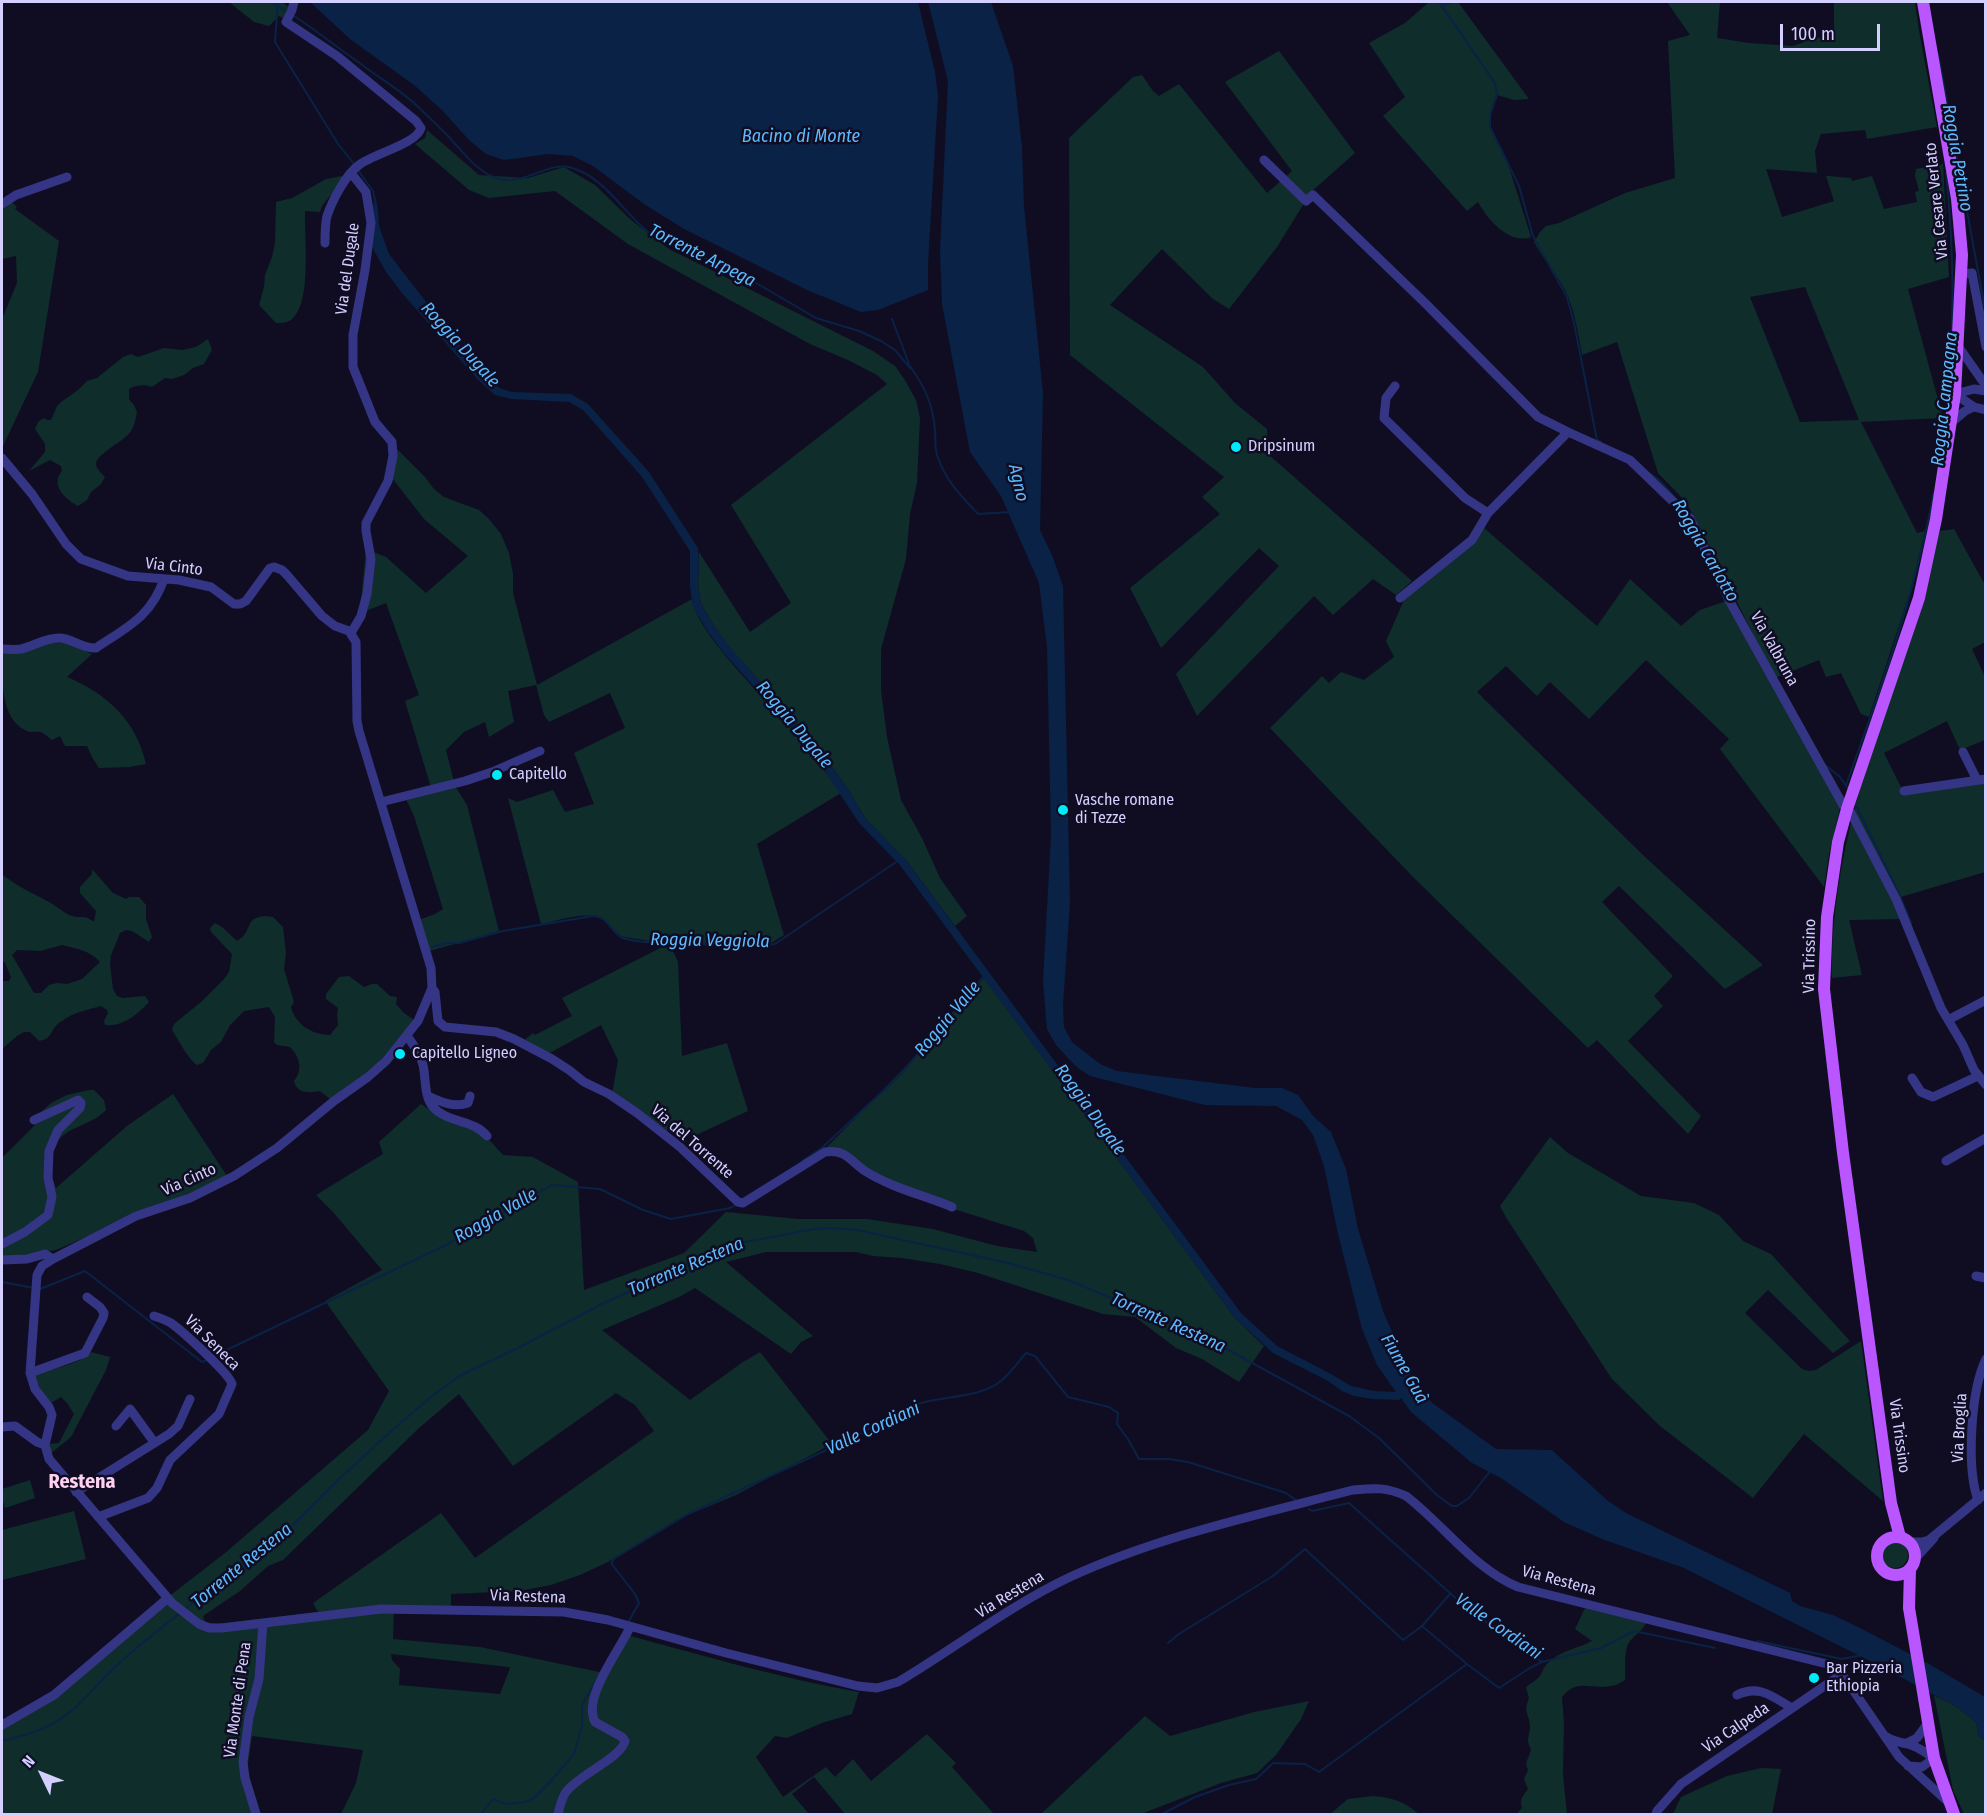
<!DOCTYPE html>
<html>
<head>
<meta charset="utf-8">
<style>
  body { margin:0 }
  #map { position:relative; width:1987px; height:1816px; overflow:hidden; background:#100d23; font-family:"Fira Sans Condensed",sans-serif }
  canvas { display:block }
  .frame { position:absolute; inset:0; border:3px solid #d3cfff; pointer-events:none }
  .north { position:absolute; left:12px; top:1744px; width:60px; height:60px; -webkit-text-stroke:4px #100d23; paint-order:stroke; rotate:313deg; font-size:16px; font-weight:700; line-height:24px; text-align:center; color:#d3cfff }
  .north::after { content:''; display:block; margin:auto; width:21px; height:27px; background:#d3cfff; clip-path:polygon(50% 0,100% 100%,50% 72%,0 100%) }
  .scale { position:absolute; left:1780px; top:24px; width:100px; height:27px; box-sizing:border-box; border:3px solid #d3cfff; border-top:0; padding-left:8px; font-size:18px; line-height:21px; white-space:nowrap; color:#d3cfff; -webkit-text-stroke:4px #100d23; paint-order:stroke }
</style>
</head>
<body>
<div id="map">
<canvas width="1987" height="1816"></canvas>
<div class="frame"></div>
<div class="north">N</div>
<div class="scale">100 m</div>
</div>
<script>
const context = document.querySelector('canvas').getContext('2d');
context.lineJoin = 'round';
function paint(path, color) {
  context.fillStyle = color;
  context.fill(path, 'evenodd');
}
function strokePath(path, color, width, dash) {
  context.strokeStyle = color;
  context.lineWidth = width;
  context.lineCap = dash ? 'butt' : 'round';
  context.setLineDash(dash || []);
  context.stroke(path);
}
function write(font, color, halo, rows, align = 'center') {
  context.font = font + ' "Fira Sans Condensed",sans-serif';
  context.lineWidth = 5;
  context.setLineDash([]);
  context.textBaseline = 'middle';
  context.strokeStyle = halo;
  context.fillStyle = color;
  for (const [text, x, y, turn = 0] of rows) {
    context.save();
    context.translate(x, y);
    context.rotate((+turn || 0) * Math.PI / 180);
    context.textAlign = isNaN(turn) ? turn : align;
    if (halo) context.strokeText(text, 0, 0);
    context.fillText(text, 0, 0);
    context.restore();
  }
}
const green = new Path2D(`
  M229,2H282L289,7L283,18L279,16L269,26L254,22Z
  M1429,2H1458L1529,99L1514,100L1497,95L1493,103L1490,119L1491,130L1508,164L1531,237C1509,245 1487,219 1478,202L1467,211L1383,116L1405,97L1369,43L1405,23Z
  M1667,2H1720L1717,38L1749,43L1793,46L1815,38L1834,37V2H1915L1919,31L1937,127L1867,139L1865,130L1821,134L1815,151L1817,173L1766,169L1782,217L1834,201L1826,176H1829L1851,178L1852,181L1872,176L1884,209L1917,202L1915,192L1919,191L1915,176L1916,169L1943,164L1949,277L1908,289L1943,418L1861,422L1917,533L1925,531L1910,592L1869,717L1861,714L1841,673L1826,677L1819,660L1775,678L1693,514L1683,499L1658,473L1617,342L1582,355C1578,334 1575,310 1565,290C1556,273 1543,259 1534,242L1540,232L1546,226L1559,223L1625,193L1675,178L1668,41L1690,35ZM1805,287L1859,420L1800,422L1750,297Z
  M1279,51L1355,153L1311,192L1277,247L1229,309L1213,299L1162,249L1110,305L1203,367L1235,403L1267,429L1268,454L1412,581L1396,595L1373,579L1333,615L1314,596L1197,716L1176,674L1279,566L1259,548L1161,648L1130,588L1220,514L1202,497L1224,477L1070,355L1069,138L1133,77L1142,75L1153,91L1159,96L1179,84L1267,193L1292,171L1225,82Z
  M427,130L479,175L528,178L564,167L595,185L631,220L669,249L873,351L895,366L905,380L916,400L920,418L917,483L910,514L906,559L881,649V690L887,737L901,800L922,838L940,878L967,916L955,926L906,860L865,818L848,789L827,760L795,721L728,646L713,624L701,604L698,586L699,552L750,632L791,603L731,505L887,384L877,375L848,360L810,344L628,244L555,191L489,198L469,190L415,144L425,138Z
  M342,176L343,180L322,206L320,212L305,211C304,235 312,300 293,318C288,323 283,323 276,323L259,305L264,287L265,275L272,257L275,243L276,202L292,198L326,179Z
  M12,202L17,207L15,209L59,241L38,372L2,448V319L17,283L16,256L2,259V208Z
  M208,339L212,350L204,364L193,368L184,375L172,379L165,378L152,387C145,384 135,385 129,389V399L134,405L137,412C136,418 134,426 131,431C124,442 95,454 96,465C97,469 102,474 105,477L101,484L91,492L87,500L78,506C65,499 50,485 62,471L61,466L50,460L29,471L45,452V444L35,429L38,422L44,418L47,420H51L57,406L61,402L78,390L87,381L97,378L123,357L131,354L138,357L164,348L182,350L196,347Z
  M396,448L425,477L434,489L444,497L479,510L488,518L501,534L509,553L513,574V593L537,685L692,599C697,634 765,698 790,727C808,748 824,770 841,793L757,844L784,935L760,950L755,946L670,944L678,962L682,1056L727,1043L748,1111L694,1136L675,1121L667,1131L612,1094L618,1060L601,1025L544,1056L523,1041L533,1033L535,1035L572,1016L562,998L668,944L624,937C614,933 608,921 598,917C584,912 556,921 541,924L508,798L517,802L553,790L565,812L594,804L574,753L625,728L610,693L549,722L544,715L536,685L508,691L514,722L489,737L485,722L464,732L446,750L455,786L467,805L499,931L430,951L419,920L435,914L443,909L414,816L405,797L432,791L405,701L419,695L386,603L368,610L353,632L361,601L366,549L386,557L426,593L468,556L424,519L392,478Z
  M1484,528L1597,626L1630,579L1681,626L1700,610L1726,601L1840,808L1829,854L1824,887L1720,749L1729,739L1646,660L1589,719L1550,682L1537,696L1506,666L1477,692L1644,856L1763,965L1725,989L1619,886L1602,902L1673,976L1654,996L1663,1006L1628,1041L1701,1116L1688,1134L1597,1040L1588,1048L1414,878L1270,728L1322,676L1329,683L1341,672L1364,680L1394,657L1386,641L1404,600Z
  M1954,529L1985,585V642L1972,649L1985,677V740L1960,750L1947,721L1884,753L1903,791L1985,780V872L1894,899L1901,919L1849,920L1862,975L1832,978C1830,878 1860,783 1891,688C1908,636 1925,584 1940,531Z
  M48,642L69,643L92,654L67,677C107,694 136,720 146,764L130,767L99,768L92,757L87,746H65L60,736L52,740C49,738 44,733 41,732C36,731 31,733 27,731C0,720 2,678 2,651Z
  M92,869L113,893L126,899L129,897H139L146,905V919L152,937L149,942L132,931L126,930L120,933L111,955L110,964L113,989L117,996L123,998L145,996L149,1002C138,1014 123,1027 105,1025L104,1021L108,1013L107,1010L101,1006C90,1009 77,1012 68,1017C65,1019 58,1023 56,1026C50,1033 51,1039 39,1041L30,1032H24L17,1036L2,1049V981H9L11,977L5,963L2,960V874C16,886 31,892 47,901C56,905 63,913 72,916C82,919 83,914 94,922L96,911L80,893V887L92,874ZM62,945C75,948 91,951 100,962L82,979L67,984L57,983L49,985L41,993H34L12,955L17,950L40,951Z
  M265,916L273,917L283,927L286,953L284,969L294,1002L291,1007C295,1024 312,1035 330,1035L338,1025L337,1014L338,1008L326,999V994L339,977L349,976L364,987L372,984H377L390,996L397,997L396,1004L404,1013L414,1020L376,1066L330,1099L320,1091C309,1093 297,1094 294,1081C303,1070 300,1057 290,1047L277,1045L274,1042L275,1017L269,1007L244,1011L230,1025L221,1042L211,1050L203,1063L197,1065C188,1059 178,1039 172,1030L174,1024L201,1002L224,979L229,972L232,954L211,932L210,928L215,923L222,927L237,941C254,931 243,918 265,916Z
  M984,978L1235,1318L1264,1346L1239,1382L1202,1359L1176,1348L1135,1317L1103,1314L978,1273L940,1264L902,1258L873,1256L856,1252H766L726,1262L813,1336L801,1342L791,1354L695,1288L679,1297L602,1330L690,1400L743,1362L760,1352L832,1444L736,1495L678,1519L608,1562L580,1575L551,1585L519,1591L451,1594V1606H394L393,1639L480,1647L604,1673L627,1635C704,1656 780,1678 859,1692L852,1714L822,1723L787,1738L775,1736L756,1757L783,1797L826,1767L835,1777L853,1759L871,1781L927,1734L956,1763L952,1767L994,1814H845L814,1777L792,1794L809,1814H341L356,1783L363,1750L252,1736L247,1770L261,1814H2V1719L32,1709L172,1594L225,1553L368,1430L389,1391L325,1301L382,1270L333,1212L316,1195L383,1154L379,1142L421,1104L437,1115L481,1131L503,1155L533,1157L578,1182L584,1290L684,1253L726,1212L798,1219H867L933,1229L997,1246L1037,1252L1033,1238L1024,1231L928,1201L843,1155L825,1149L911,1061ZM616,1393L635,1405L654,1431L475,1558L441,1513L313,1603L318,1612L216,1624L205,1622L203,1616L240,1591L268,1566L283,1560L418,1429L459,1394L513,1466ZM391,1654L509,1667L510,1668L500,1694L399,1685L400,1669L392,1660Z
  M89,1090H94L104,1100L106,1110C96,1120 90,1121 78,1127C68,1130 58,1140 50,1146V1172L56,1188L127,1126L173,1094L227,1176L175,1200L136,1211L90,1235L56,1250L2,1260V1158L35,1125L38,1115L51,1103L67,1095Z
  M1550,1137L1568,1153L1641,1196L1694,1203L1719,1215L1743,1241L1771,1254L1850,1341L1833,1353L1768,1290L1745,1313L1802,1369L1809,1371L1816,1370L1861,1341L1883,1501L1804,1434L1753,1498L1660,1426L1612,1379L1507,1219L1500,1206Z
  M91,1352L110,1357L106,1370L71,1437L50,1454L49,1444L59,1443L74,1414L67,1403L61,1397L51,1403L40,1389L34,1375C49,1370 83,1363 91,1352Z
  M30,1480L35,1498L5,1508L2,1498V1489Z
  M74,1511L86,1559L2,1580V1530Z
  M1882 1555a13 13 0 1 1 26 0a13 13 0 1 1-26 0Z
  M1585,1608L1646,1623C1642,1631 1636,1634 1630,1641C1623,1650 1626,1668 1625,1680C1621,1682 1616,1686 1611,1686C1591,1690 1578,1678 1562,1697L1564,1723L1563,1774L1567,1814H1516L1522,1808C1519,1799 1523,1796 1528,1789L1524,1779L1528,1770C1524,1761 1529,1758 1531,1750C1525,1736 1530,1738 1530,1726C1529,1713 1523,1713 1529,1698L1526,1688C1529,1683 1533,1683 1537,1679C1542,1675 1543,1667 1548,1663C1561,1650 1577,1649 1592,1641L1575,1629Z
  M1934,1695L1957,1707L1976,1722L1979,1737L1985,1740V1814H1964L1953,1790Z
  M1309,1701L1301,1719L1276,1755L1257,1773L1221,1783L1141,1814H1041L1145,1716L1170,1736L1254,1712Z
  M1761,1768L1781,1769L1772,1814H1673L1681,1797L1727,1776Z
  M1373,1796C1394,1798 1403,1801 1419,1814H1330L1348,1799Z`);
const water = new Path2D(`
  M310,2H918L935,72L938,96L928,264V290L878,310L861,312L807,290L684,229L644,204L593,166L573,156L549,154L504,160L486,154L469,140L442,110L414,85L350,39Z
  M928,2H991L1013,66L1022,147L1024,206L1043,393L1040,530L1052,555L1063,586L1070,902L1063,1006L1064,1027L1072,1042L1100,1064L1117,1071L1255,1088H1282L1298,1095L1313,1116L1331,1132L1346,1169L1358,1229L1383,1311L1410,1373L1431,1402L1496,1449L1552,1450L1608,1501L1626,1513L1790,1593L1792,1601L1800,1606L1833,1615L1860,1628L1929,1664L1985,1697V1740L1979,1737L1976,1722L1957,1707L1876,1664L1684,1568L1602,1539L1564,1522L1501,1478L1472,1463L1411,1412L1401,1398L1399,1400L1373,1399L1354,1396L1342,1391L1328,1381L1273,1353L1235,1318L900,865L859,823L821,765L789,726L722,651L706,629L693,607L690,587V551L642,477L583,410L569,402L511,399L495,395L478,380L402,293L386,272L372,247L374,229L373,201L378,210L379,226L389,254L475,365L499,388L512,392L571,394L588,404L649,472L698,548L699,561L698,586L701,604L713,624L729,646L795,721L827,760L848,789L865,818L906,860L1241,1313L1277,1346L1331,1374L1351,1386L1374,1391L1396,1392L1377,1365L1362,1329L1338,1234L1324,1166L1313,1135L1302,1120L1276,1106L1205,1105L1090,1076L1078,1068L1068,1058L1056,1045L1047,1029L1043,981L1051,835L1047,647L1039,583L1001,496L970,452L942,304L940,251L948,81Z`);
const stream = new Path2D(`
  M271,2L289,13
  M278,2L275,42L338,144L354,164
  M1439,2L1495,83L1497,95L1490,115V127L1519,186L1533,236L1567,297L1574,323L1597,440L1601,442
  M1442,6L1451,2
  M294,16C317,31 338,48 361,64C379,78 399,89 416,105C427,115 438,126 449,137C461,150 473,166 489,175C521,191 543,162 569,167C603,175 624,213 649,233L739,273L816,318L859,331L881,341L895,350L910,368V366C925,387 933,405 935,430C936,440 934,448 938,458C946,481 962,497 978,514L1010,512
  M1938,54L1986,314
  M357,169L373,191L377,209
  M892,319L909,364
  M1944,427C1955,343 1955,258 1946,173
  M1649,473L1659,480L1677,500
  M1824,764L1840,777L1849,790
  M1846,785C1881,689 1915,593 1934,492
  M1855,803L1899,894L1911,923
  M432,947L446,943H459L503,931L593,916C609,917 609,930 621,937C634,944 689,944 705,943L706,945L762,946L775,944L899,860
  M802,1161L823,1147L900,1075L984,976
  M2,1282L34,1288
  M40,1289L85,1271L202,1362L209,1359
  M214,1356L446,1245L552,1185L600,1189L643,1210L671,1219L730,1208L737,1204
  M1309,1509L1312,1511L1349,1503L1469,1610L1542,1662L1601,1648L1634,1631L1715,1648
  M186,1608L267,1551L337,1481L389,1433L432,1396L461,1375L518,1348L600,1305L729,1245L815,1229L831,1228L857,1230L1008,1263L1068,1280L1203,1336L1349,1416L1379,1438L1438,1496L1452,1506H1457L1469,1498L1491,1470
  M629,1621L639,1603L635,1594L611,1563L615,1558L688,1514L859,1435C878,1422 902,1408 925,1402C949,1396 981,1397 1001,1381C1010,1374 1018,1362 1026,1353L1035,1356L1068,1397L1109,1407L1118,1413L1117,1424L1128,1439L1139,1459H1169L1188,1462L1286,1493L1297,1501
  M1422,1626L1467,1664
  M1757,1641L1842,1659L1863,1655
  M1168,1643L1179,1634L1273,1576L1305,1549L1403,1640L1422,1626L1450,1594
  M2,1741C26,1735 49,1729 69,1713C86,1699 99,1682 115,1667C135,1648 157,1631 179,1614
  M481,1814L493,1799L506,1804L525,1802L534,1798L549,1783L574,1754L582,1726V1705L597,1679
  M1162,1814L1195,1797L1229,1785L1256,1779L1273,1763L1305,1764L1319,1772L1467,1664L1499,1688L1530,1668L1542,1662`);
const minor = new Path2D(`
  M294,2L292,10L286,22L337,56L416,121L421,128C417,144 373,154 359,165C346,174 332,201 327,216C325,224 325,234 325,243
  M1264,160L1306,201L1313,195L1425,303L1538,417L1568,432
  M2,204L16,195L67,177
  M1961,274L1972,273L1986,347
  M1958,346L1986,386
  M1395,386L1386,398L1384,418L1465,498L1488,513
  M1955,394L1974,407L1986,410
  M1955,394L1974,389L1986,391
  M1952,422L1965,411L1974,407
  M2,458L32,494L66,544L81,559L128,576L179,580L211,587L234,604H240L246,601L270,568L274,567L282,570L287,575L322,616L335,626L349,631L356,642L357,721L359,731L431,968L432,988L418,1021L386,1061L368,1077L334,1101L277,1148L234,1176L190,1198L136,1216L53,1259L42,1266L37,1275L30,1373L35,1389L49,1407L52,1415L45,1445L49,1459L172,1603L199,1624L209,1628H222L381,1609L564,1612L608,1620L726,1653L858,1686L877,1688L898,1682C955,1648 1009,1606 1070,1577C1160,1536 1257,1515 1353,1490C1375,1488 1386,1487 1406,1496C1444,1525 1474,1569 1518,1587L1831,1665L1842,1674L1899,1757L1948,1802
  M1400,598L1472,540L1488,513L1568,432L1630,460L1690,518L1729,600L1843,805L1851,813L1896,899L1941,1008L1963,1045L1974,1070L1986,1085
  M351,633L361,616L367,594L371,559L366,531V523L388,481L393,456L392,442L375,422L353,367V335L365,270L371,223L366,192L351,173
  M2,649C8,649 15,650 21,649C34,646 45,638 59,638C72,638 83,649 96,648C127,627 151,617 164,579
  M1963,752L1977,780
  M1904,791L1986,779
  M381,802L465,781L492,772L540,751
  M432,988L435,992L438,1021L445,1027L496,1032L514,1039L552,1059L569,1070L584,1082L609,1094L637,1113L680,1147L738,1202L743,1203L825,1152C846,1149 849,1160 865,1171C892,1188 923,1195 952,1207
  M1948,1020L1986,1000
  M407,1036C413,1044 421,1055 423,1065C426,1078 424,1097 433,1107C447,1123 473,1119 487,1136
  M1912,1078L1921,1092L1933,1097L1978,1076
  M428,1096C441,1102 454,1108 468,1103L470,1096
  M1946,1161L1986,1138
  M2,1244L25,1232L48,1215L52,1197L48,1178L49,1151L58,1130L80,1108L81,1103L78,1100L34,1120
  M2,1260L27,1259L45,1254L53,1259
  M1976,1276L1986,1278
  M30,1373L85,1353L103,1318L104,1313L100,1307L87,1297
  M116,1426L130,1409L154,1442
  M2,1427L15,1426L37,1442L45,1445
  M76,1492L169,1434L178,1426L190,1399
  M1978,1500C1966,1467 1971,1389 1986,1359
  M98,1517L148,1498L157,1488L170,1460L219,1414L232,1384C229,1373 182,1331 171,1323C166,1320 160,1318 154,1316
  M1909,1542H1922L1929,1540L1986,1493
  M1914,1560L1934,1538
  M1737,1695C1759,1684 1773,1697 1792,1708
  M2,1725L54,1695L168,1598
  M1885,1736C1893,1741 1898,1742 1908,1744C1917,1746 1926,1753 1934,1758L1922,1767L1908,1766
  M1907,1743L1917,1738L1928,1723
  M256,1814L245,1778L243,1762L249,1717L259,1679L263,1623
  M558,1814C560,1807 561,1799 566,1792C578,1775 621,1758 625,1741L622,1737L595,1722C582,1697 620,1650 630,1627
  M1656,1814L1657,1811L1681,1784L1842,1674`);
const major = new Path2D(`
  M1900,1537L1891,1503L1843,1153L1824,989L1827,917L1838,842L1847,809L1919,598L1936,519L1955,394L1962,255L1957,199L1923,2
  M1877 1556a19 19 0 1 1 38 0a19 19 0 1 1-38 0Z
  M1910,1569L1909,1608L1934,1758L1954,1814`);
const markers = [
  [1236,447,6,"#00eafa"],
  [497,775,6,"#00eafa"],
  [1063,810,6,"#00eafa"],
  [400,1054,6,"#00eafa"],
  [1814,1678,6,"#00eafa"]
];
const streetNames = [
  ["Via Cesare Verlato",1937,201,-96],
  ["Via del Dugale",348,269,-82],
  ["Via Cinto",174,567,7],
  ["Via Valbruna",1774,649,61],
  ["Via Trissino",1810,956,-89],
  ["Via del Torrente",692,1142,41],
  ["Via Cinto",189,1180,-24],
  ["Via Seneca",212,1343,45],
  ["Via Broglia",1960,1428,-87],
  ["Via Trissino",1899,1436,82],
  ["Via Restena",1559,1581,15],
  ["Via Restena",1010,1595,-31],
  ["Via Restena",528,1597,2],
  ["Via Monte di Pena",238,1700,-82],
  ["Via Calpeda",1736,1728,-34]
];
const poiNames = [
  ["Dripsinum",1248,447],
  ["Capitello",509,775],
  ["Vasche romane",1075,801],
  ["di Tezze",1075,819],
  ["Capitello Ligneo",412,1054],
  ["Bar Pizzeria",1826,1669],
  ["Ethiopia",1826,1687]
];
const waterNames = [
  ["Bacino di Monte",801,137],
  ["Roggia Petrino",1957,158,80],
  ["Torrente Arpega",702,256,27],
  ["Roggia Dugale",460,345,48],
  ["Roggia Campagna",1945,399,-84],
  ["Agno",1018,483,77],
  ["Roggia Carlotto",1705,551,60],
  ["Roggia Dugale",794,725,50],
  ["Roggia Veggiola",710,941,1],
  ["Roggia Valle",948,1019,-50],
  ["Roggia Dugale",1090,1110,54],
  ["Roggia Valle",496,1216,-30],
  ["Torrente Restena",686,1267,-23],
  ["Torrente Restena",1168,1323,24],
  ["Fiume Guà",1404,1369,60],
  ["Valle Cordiani",873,1429,-25],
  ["Torrente Restena",242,1566,-39],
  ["Valle Cordiani",1498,1627,35]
];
const quarterNames = [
  ["Restena",82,1482]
];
paint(green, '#0f2d2b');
paint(water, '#092246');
strokePath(stream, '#092246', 2);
strokePath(minor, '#353585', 9);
strokePath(major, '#b956ff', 12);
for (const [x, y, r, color] of markers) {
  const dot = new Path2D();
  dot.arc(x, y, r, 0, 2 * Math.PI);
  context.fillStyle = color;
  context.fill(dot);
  strokePath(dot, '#100d23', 2);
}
write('16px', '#d3cfff', '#100d23', streetNames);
write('16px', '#d3cfff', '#100d23', poiNames, 'left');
write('italic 18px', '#5dbaff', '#100d23', waterNames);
write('bold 20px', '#ffd1f0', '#100d23', quarterNames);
</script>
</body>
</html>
